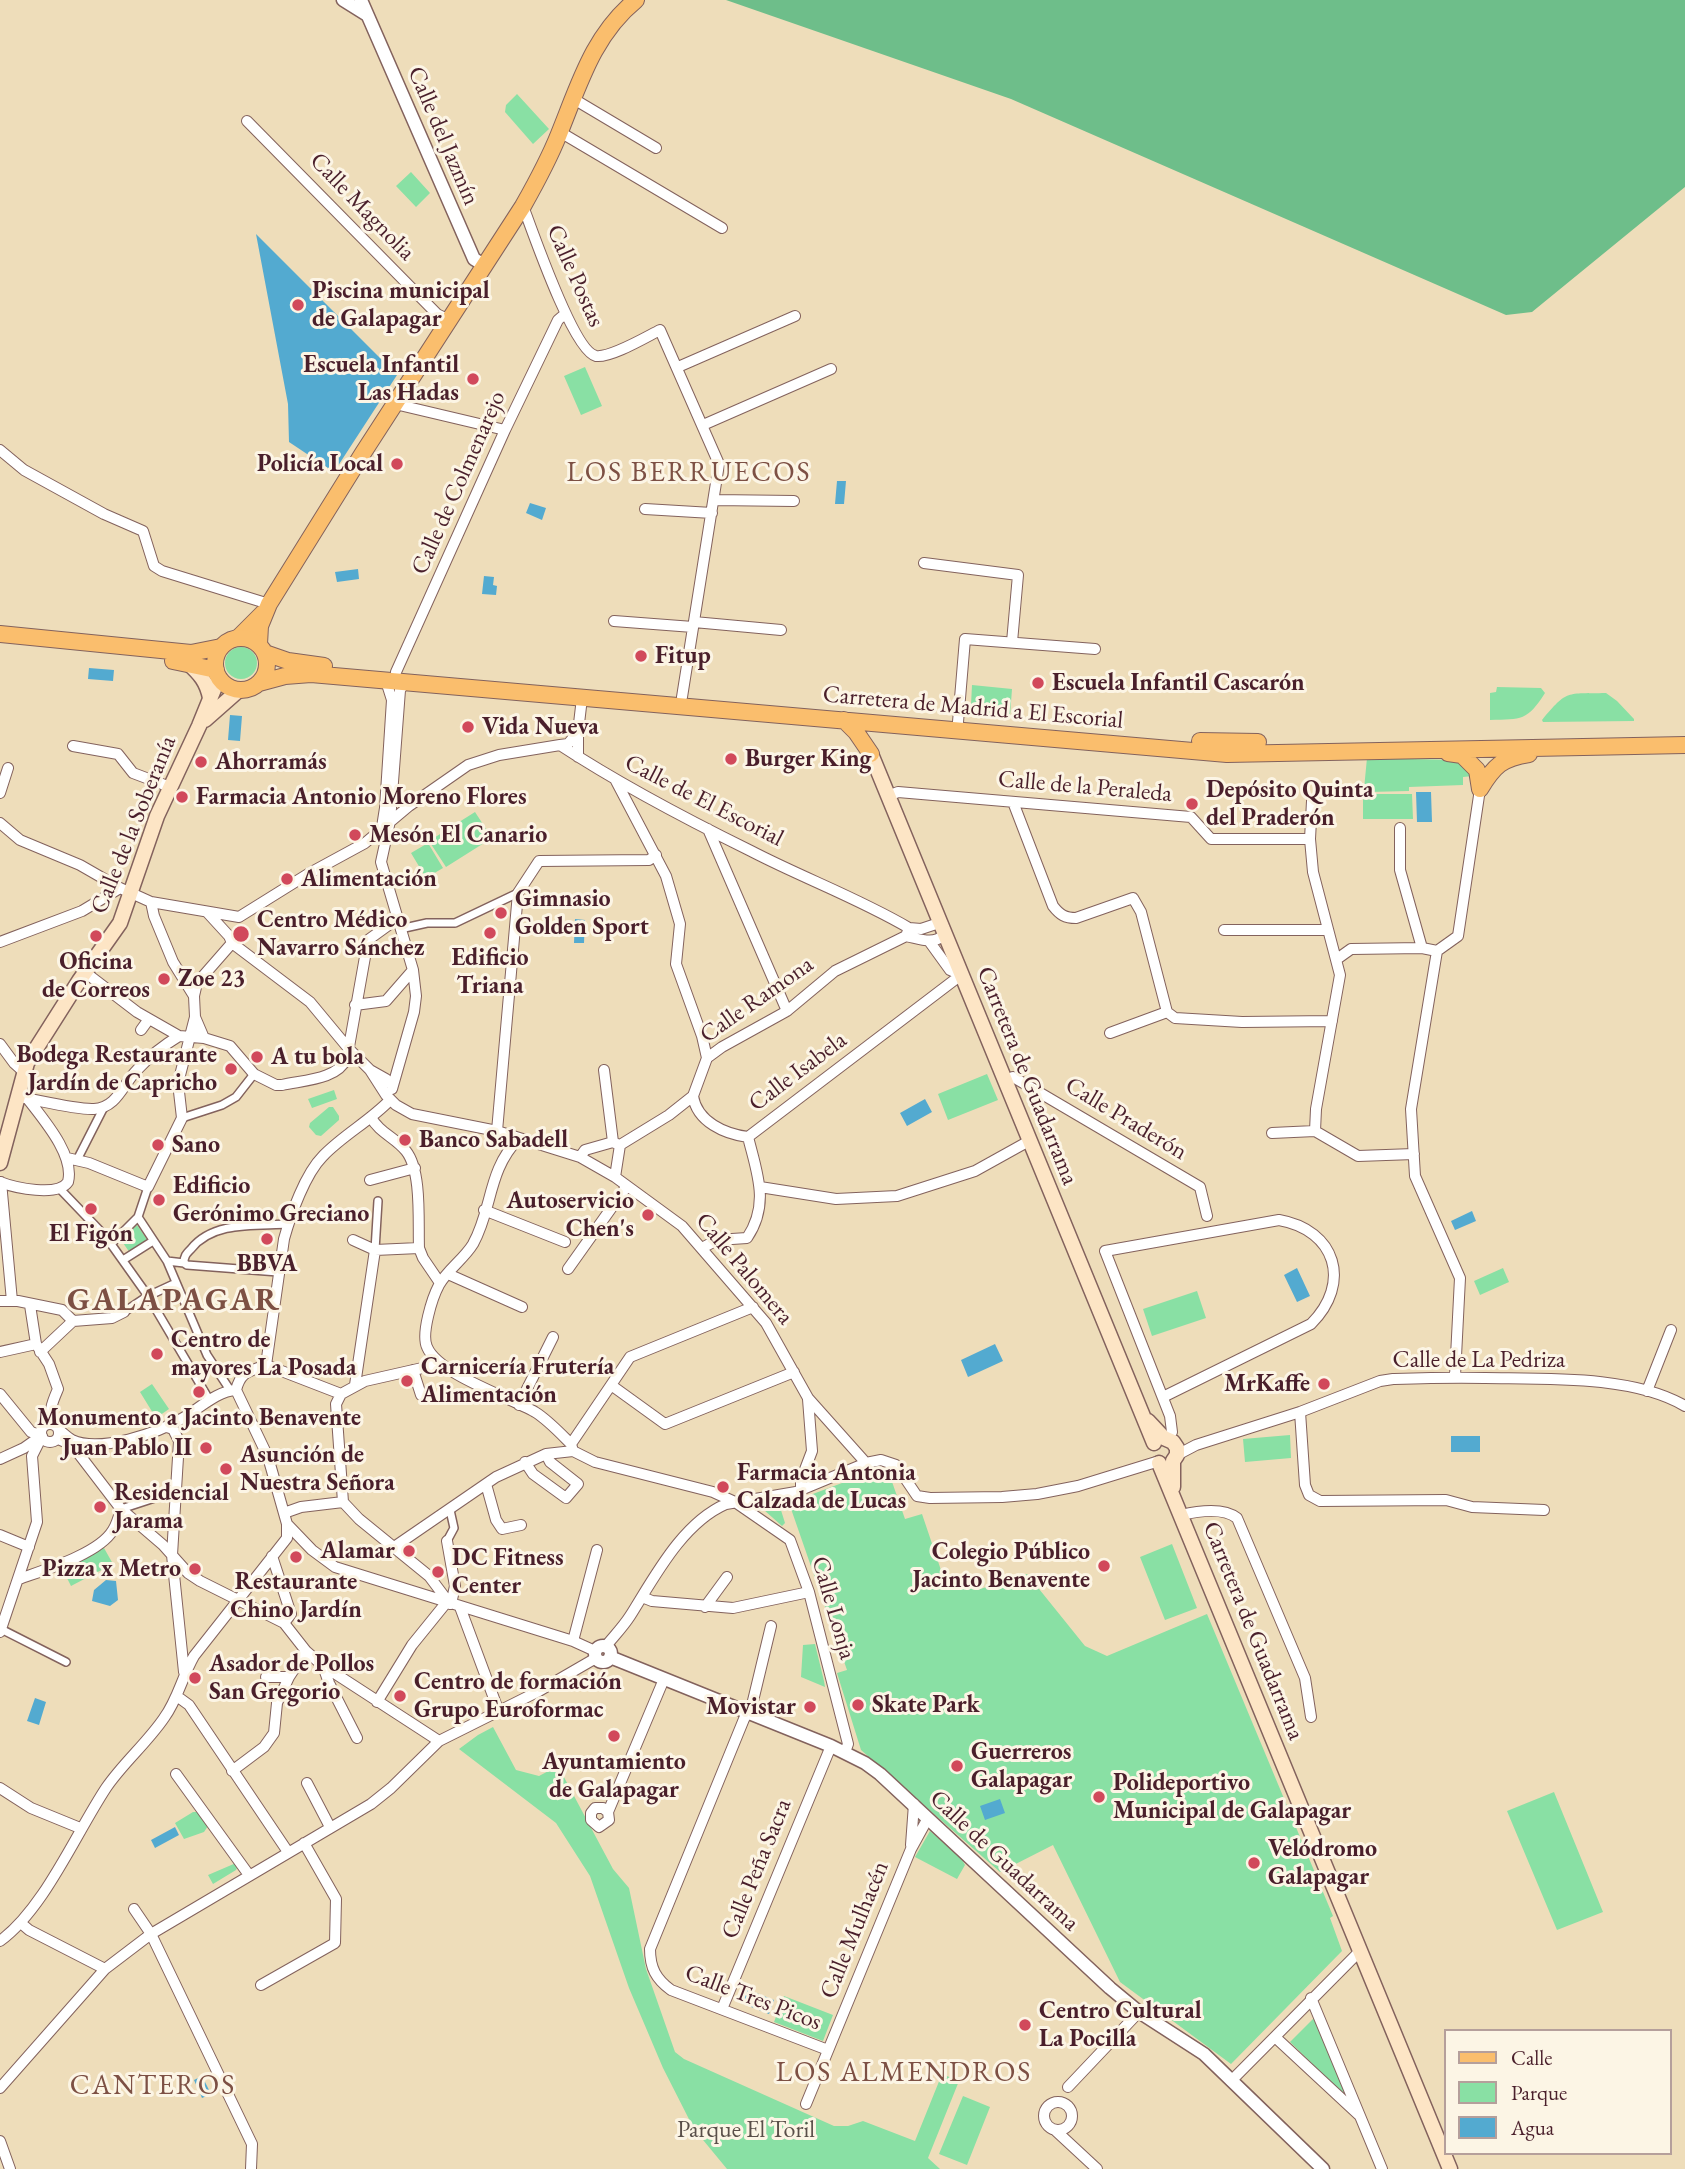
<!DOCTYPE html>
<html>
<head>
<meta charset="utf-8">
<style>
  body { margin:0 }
  #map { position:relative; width:1685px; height:2169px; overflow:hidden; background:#eeddba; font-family:"EB Garamond",serif }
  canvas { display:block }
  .legend { position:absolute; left:1444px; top:2029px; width:228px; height:126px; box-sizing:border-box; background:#fcf5e5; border:2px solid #b59f9b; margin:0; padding:9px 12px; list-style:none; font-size:21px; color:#4a1f2b }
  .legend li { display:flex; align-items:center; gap:14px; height:35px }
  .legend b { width:35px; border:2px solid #b59f9b }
</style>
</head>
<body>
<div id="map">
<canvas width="1685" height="2169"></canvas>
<ul class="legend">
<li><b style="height:9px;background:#fabe6d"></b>Calle</li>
<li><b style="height:19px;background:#89e0a4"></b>Parque</li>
<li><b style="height:19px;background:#53aad0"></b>Agua</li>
</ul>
</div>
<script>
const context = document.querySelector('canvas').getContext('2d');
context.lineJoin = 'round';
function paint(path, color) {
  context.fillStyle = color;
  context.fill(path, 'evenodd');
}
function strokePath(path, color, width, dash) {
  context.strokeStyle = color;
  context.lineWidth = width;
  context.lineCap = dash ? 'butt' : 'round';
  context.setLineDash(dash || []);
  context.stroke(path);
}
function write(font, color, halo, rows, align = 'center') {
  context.font = font + ' "EB Garamond",serif';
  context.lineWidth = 6;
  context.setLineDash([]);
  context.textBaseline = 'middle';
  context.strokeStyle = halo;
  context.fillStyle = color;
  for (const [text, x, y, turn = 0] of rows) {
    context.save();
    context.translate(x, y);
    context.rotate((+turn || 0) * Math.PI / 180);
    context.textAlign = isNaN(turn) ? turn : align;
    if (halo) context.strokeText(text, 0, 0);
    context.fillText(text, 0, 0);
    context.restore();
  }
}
const green = new Path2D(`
  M517,94L549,129L533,144L505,112L506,105Z
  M411,172L430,193L416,207L396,186Z
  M585,367L602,406L581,415L564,376Z
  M225 663a16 16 0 1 1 32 0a16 16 0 1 1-32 0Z
  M972,685L1012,689L1010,716L968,712L967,705H971Z
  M1497,687L1541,688L1545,693C1527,721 1522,719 1490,720V693L1496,692Z
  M1606,693L1617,701L1634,719V721L1543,722L1542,720C1568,689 1566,694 1606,693Z
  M1367,758L1456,760L1473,776L1463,777V785L1409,787V791L1368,792L1364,789Z
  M1363,794H1412L1413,819H1363Z
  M475,812L492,838L446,867L429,841Z
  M428,843L443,868L426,878L411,853Z
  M987,1074L998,1100L948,1120L938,1094Z
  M334,1090L337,1099L312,1108L308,1099Z
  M329,1107H333L339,1116V1120L321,1136L316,1135L309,1127L310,1123Z
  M137,1225L148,1241L130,1253L121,1240Z
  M1503,1268L1509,1282L1480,1295L1474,1281Z
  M1197,1291L1206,1318L1152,1336L1143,1309Z
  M152,1384L169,1409L156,1418L140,1392Z
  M1290,1435L1291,1458L1245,1462L1243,1439Z
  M879,1469L890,1476L905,1519L922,1514L945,1582L956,1578L959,1583L972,1579L977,1590L1027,1574L1085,1646L1107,1656L1207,1614L1333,1916L1330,1918L1342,1951L1231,2064L1120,1982L1053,1845L1000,1872L861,1750L837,1673L847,1670L789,1503Z
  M780,1507L785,1523L782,1526L764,1510Z
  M1172,1544L1197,1608L1165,1620L1140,1557Z
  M104,1548L113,1564L71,1586L63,1570Z
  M815,1644L824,1681L825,1687L801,1677L803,1645Z
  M493,1727L516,1770L539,1776L558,1766L613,1869L629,1888L646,1969L675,2052L684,2059L834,2126H848L863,2121L915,2141L942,2074L959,2081L928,2158L940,2169H727L694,2129L663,2068L629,1988L590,1876L556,1823L459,1749L478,1735Z
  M1554,1792L1603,1912L1557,1930L1507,1811Z
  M193,1812H197L208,1826L204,1832L184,1839L175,1823Z
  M930,1831L961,1858L965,1865L957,1879L915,1857Z
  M236,1863L238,1866L236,1870L213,1884L208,1875Z
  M784,1996L833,2015L823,2041L774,2022Z
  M1314,2018L1345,2091L1342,2093L1290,2042Z
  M963,2096L990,2107L967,2165L939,2154Z`);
const forest = new Path2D(`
  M726,0H1685V187L1532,312L1506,315L1011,99Z`);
const water = new Path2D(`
  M256,234L397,375L334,472L289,442L288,404Z
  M837,481H846L844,504H835Z
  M530,503L546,508L542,520L526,513Z
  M358,569L359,579L337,582L335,572Z
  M484,576L494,577L493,585L497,586L496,595L482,594Z
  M89,668L114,670L113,681L88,679Z
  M230,715L242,716L240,741L228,740Z
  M1416,792H1431L1432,822H1417Z
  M575,919L585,920L584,943H574Z
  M925,1099L932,1112L907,1126L900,1113Z
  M1472,1211L1476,1221L1455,1230L1451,1221Z
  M1297,1268L1310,1296L1297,1302L1284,1275Z
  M995,1344L1003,1361L968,1377L961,1360Z
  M1451,1436H1480V1452H1451Z
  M106,1580L116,1581L118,1600L110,1606L92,1601L94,1590Z
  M35,1698L46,1702L39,1725L27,1721Z
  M1000,1799L1005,1813L985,1820L980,1806Z
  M175,1827L179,1835L155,1848L151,1840Z
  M746,1989L774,2000L769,2014L741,2003Z
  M202,2076L211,2094L202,2098L194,2080Z`);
const pedestrian = new Path2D(`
  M400,929L427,923H455L518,893
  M182,1118L222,1105L236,1097L254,1074
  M77,1160L104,1107
  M148,1187L138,1217L167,1261L184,1263L187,1265L278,1272
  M60,1189L106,1237L148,1296L210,1401
  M111,1244L138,1217
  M375,1250L378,1201
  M123,1260L153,1241
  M167,1261L207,1355L230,1390
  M184,1263C184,1256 186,1254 191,1249C213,1221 255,1226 288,1224
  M124,1312L148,1296L176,1283
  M121,1509L176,1491
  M447,1541L454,1528L450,1510
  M1,1629L66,1662`);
const minor = new Path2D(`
  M572,98L656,148
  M247,121L437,314L449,320
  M560,132L722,228
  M523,206C532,230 574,352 596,356C611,358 646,337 660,330L719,464L682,697
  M678,367L795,316
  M395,404L505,430
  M703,425L831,369
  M0,450L24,470L104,514L143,531L154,566L162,571L269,604
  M714,500L794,501
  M645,509L712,513
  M924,563L1018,575L1012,642
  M614,621L693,627
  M694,622L781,630
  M396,672L505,430L558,320L565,314
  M958,722L965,639L1095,649
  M578,732L582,698
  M560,745L568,744L578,732V757
  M73,746L118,754L133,773L170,787
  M616,781L666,876L680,924L676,964L702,1036L707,1058
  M0,793L8,768
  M888,796L898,792L1191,817L1211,839H1310
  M1312,801L1310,839L1313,872L1340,975L1316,1109L1315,1131
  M1013,802L1053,906C1060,915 1065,918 1076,918L1133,898L1141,912L1167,1012L1175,1018L1242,1022L1332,1021
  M0,823L20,840L80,865L120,888L151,902L239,917L308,874L365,843L409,806L468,765L499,755L560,745C621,785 686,819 751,851C803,878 858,898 909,928L921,929L939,923
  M382,827L385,808L392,700L386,681
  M1400,828V870L1422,948
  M708,829L787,1011
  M151,902L154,916L173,962L194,996L195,1017L204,1038
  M207,912L229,936L232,943L310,1002L349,1049L370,1070
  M1224,930H1328
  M906,936C920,939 933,945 944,935
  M929,941L950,970L961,975
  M0,942L82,911L120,888
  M1337,959L1351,949L1422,948L1437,951
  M86,973L137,1012L179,1036L204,1038L230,1046L254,1074L276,1085H282C304,1080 337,1080 347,1058L368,940L397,919
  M194,996L197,983L232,943
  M355,1005L386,1001L413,970
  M141,1030L149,1019
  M1110,1033L1167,1012
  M0,1044L14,1063L24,1072
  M604,1070L613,1142
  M1004,1080L1013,1077L1200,1187L1207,1216
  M392,1085L386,1079L370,1070L386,1095L396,1105L412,1114L497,1131L580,1157L615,1177L682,1226L766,1323L808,1398L866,1463
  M392,1089L414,1012L416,996L413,970L381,862L390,821L400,690L405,682
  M693,1096C697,1122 725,1134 748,1137
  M19,1097C38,1100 76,1110 94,1109C117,1108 123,1084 137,1070C149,1057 164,1045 179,1036
  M371,1117C379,1133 395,1137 406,1151C422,1171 418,1222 419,1248L423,1258L440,1283
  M497,1131L518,893L539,861L649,860L656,855
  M1272,1133L1315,1131L1358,1156L1414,1154
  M748,1137L961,975
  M519,1138C487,1171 493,1208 473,1244C464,1259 447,1270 439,1285C432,1298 421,1334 427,1347C438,1374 509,1397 535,1412C548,1420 560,1433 571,1444L573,1451L595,1462L713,1492L735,1502L790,1540L809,1592L848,1744L845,1752
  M620,1145L669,1115L693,1096L707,1058L722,1047L787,1011L835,971L906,936L909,928
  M580,1157L585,1150L613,1142L617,1144
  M67,1158L89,1163L148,1187L182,1118L178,1083L195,1017
  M615,1177L620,1145
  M370,1180L415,1168
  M0,1182C15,1188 58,1197 68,1182C75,1155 43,1119 27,1098
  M1,1182L12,1301
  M760,1187L836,1199L897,1196L975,1171L1029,1141
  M484,1210L565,1242
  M353,1240L375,1250L419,1248
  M702,1248L717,1240L747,1238C770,1204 757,1173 748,1137
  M568,1269L627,1186
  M448,1274L522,1307
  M0,1301H18L62,1310L73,1321
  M30,1305L36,1344L49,1364L58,1389C52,1403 48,1411 54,1425
  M0,1352L36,1344
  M40,1352L73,1321L112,1318L124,1312
  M266,1365L284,1239C291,1214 305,1174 323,1156C343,1135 370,1121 390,1100
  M266,1365L341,1394L365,1381L440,1364
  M413,1370L421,1395
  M1455,1376L1460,1278L1415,1176L1411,1109L1437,951L1458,936L1480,789
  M355,1385L375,1250
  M611,1385L665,1424L794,1372
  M236,1390L268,1457L287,1524L312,1550L335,1567L573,1641L595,1651
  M236,1390C241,1371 249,1372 266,1365
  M1647,1391L1671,1330
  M0,1394L31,1432L41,1435
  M341,1394L336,1404L343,1502L359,1519L429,1576L450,1604
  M1163,1397L1311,1324C1352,1283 1336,1230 1279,1220L1105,1251L1170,1416L1172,1432L1168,1438
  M519,1405L553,1337
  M1300,1412L1305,1485L1309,1495L1320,1501L1446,1500L1472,1507L1544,1510
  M41 1433a9 9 0 1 1 18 0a9 9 0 1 1-18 0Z
  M167,1427L173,1429L179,1441L172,1555L184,1672
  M59,1430C63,1433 68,1438 72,1440C100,1453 158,1433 183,1418C200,1408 217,1391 236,1390
  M58,1439L72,1445L121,1509L163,1545L188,1573L200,1581L284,1623L306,1651L322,1665L439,1741
  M571,1444L630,1357L753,1307
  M1177,1455L1196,1445L1300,1412L1380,1381L1393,1379C1424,1378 1454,1377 1485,1378C1544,1379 1633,1375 1685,1406
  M0,1459L24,1448L41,1436
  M525,1462L533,1474L566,1498L578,1484L550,1462L546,1454
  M486,1484L496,1520L502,1529L521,1525
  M801,1490V1480L812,1451L808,1399
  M284,1513L301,1507L343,1502
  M1181,1515C1198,1511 1223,1507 1237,1518L1305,1678L1311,1717
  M0,1535L29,1547
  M447,1541L455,1586L451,1604
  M394,1547L496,1477L546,1454L573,1451
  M272,1556L291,1614L284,1623
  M19,1579C44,1570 99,1554 113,1530C117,1524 119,1516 121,1509
  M642,1597L652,1601L733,1608L809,1592
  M460,1607L499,1712
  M705,1607L727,1577
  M771,1626L752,1705L744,1719L650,1949C650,1968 656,1979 671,1990L828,2050
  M0,1632L37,1522L32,1456L42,1436
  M573,1641L597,1550
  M606,1646C614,1636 623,1627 630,1616C654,1578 682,1523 726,1504L796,1492L866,1463L881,1460L896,1465L917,1496L930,1498L1002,1497L1037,1494L1078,1486L1156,1462
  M323,1666L329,1683L357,1738
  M266,1677H289
  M178,1697L189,1705L288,1852
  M377,1702L412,1645L446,1603
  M232,1771L264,1747L274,1733L277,1703L289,1677L306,1651
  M176,1774L249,1875
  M307,1783L330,1827
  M0,1788L31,1808L80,1828
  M608,1812L603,1808H595L591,1813V1820L599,1827L609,1820L608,1812L664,1679
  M911,1845L914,1804
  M134,1909L151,1934L252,2144L251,2169
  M22,1924L29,1930L105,1969
  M0,1941C44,1909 75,1835 106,1788C123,1763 147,1743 164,1718C178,1699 182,1677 194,1656L287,1538V1524
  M261,1985L335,1943L336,1899L304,1843
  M1311,1998L1382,2169
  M722,2009L831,1746
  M1275,2037L1359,2115
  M1231,2081L1360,1951
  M1068,2087L1139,2012
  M0,2088L105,1969L151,1934L371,1804L391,1788L439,1741L539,1691L596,1658
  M1044 2116a14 14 0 1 1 28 0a14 14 0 1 1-28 0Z
  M806,2104L911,1849L928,1818
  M1055,2130L1097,2169
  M0,2141L10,2169`);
const tertiary = new Path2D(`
  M343,0L367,15
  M361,0L474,259L484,265
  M595 1654a8 8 0 1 1 16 0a8 8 0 1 1-16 0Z
  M610,1657L831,1746L865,1763L880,1774L1110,1988L1139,2012L1204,2054L1323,2169`);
const secondary = new Path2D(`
  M188,663C200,674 207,682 210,698
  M205,720L239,690
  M871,754L1154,1443
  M0,1163L27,1063L79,981L120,923L157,816L199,726L219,677
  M1148,1421L1164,1438L1173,1442L1177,1448V1455L1173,1461V1487
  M1159,1463L1450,2169`);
const primary = new Path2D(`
  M238,638L263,613
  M259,644L260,626L269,604L363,453L523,206C536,183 549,159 559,134C579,85 593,35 636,0`);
const trunk = new Path2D(`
  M0,634L191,653L221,647
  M215 664a26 26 0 1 1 52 0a26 26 0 1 1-52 0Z
  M265,653L288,661L324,666
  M173,661L216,670
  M259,683L285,676L311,674L1227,754L1685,745
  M844,720L856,732L871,754
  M1200,741L1258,742
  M1448,753L1462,755L1477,770L1480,789
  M1480,789C1494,766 1502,758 1529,754`);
const markers = [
  [298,305,7,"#d1495b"],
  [473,379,7,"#d1495b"],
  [397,464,7,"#d1495b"],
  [641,656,7,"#d1495b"],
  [1038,683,7,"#d1495b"],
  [468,727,7,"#d1495b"],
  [731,759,7,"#d1495b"],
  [201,762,7,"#d1495b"],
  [182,797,7,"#d1495b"],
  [1192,804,7,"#d1495b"],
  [355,835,7,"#d1495b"],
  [287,879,7,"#d1495b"],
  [501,913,7,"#d1495b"],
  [490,933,7,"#d1495b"],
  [241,934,9,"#d1495b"],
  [96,936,7,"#d1495b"],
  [164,979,7,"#d1495b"],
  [257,1057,7,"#d1495b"],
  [231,1069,7,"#d1495b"],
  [405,1140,7,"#d1495b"],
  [158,1145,7,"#d1495b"],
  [159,1200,7,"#d1495b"],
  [91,1209,7,"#d1495b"],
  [648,1215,7,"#d1495b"],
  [267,1239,7,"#d1495b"],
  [157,1354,7,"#d1495b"],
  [407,1381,7,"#d1495b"],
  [1324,1384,7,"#d1495b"],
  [199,1392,7,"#d1495b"],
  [206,1448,7,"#d1495b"],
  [226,1469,7,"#d1495b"],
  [723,1487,7,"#d1495b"],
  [100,1507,7,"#d1495b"],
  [409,1551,7,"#d1495b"],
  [296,1557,7,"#d1495b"],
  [1104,1566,7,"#d1495b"],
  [195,1569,7,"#d1495b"],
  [438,1572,7,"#d1495b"],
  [195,1678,7,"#d1495b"],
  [400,1696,7,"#d1495b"],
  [858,1705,7,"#d1495b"],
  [810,1707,7,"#d1495b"],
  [614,1736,7,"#d1495b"],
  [957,1766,7,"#d1495b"],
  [1099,1797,7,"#d1495b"],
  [1254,1863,7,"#d1495b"],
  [1025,2025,7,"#d1495b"]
];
const streetNames = [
  ["Calle del Jazmín",443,136,67],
  ["Calle Magnolia",362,207,46],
  ["Calle Postas",575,276,66],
  ["Calle de Colmenarejo",459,483,-66],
  ["Carretera de Madrid a El Escorial",973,708,5],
  ["Calle de la Peraleda",1085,787,5],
  ["Calle de El Escorial",704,801,27],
  ["Calle de la Soberanía",134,825,-68],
  ["Calle Ramona",757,1000,-35],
  ["Calle Isabela",798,1072,-37],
  ["Carretera de Guadarrama",1027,1076,68],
  ["Calle Praderón",1126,1119,31],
  ["Calle Palomera",744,1269,50],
  ["Calle de La Pedriza",1479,1360],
  ["Calle Lonja",833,1608,74],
  ["Carretera de Guadarrama",1253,1631,68],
  ["Calle de Guadarrama",1004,1861,43],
  ["Calle Peña Sacra",757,1869,-68],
  ["Calle Mulhacén",855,1930,-68],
  ["Calle Tres Picos",753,1998,21]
];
const poiNames = [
  ["Piscina municipal",312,291],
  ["de Galapagar",312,319],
  ["Escuela Infantil",459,365,"right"],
  ["Las Hadas",459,393,"right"],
  ["Policía Local",383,464,"right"],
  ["Fitup",655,656],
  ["Escuela Infantil Cascarón",1052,683],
  ["Vida Nueva",482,727],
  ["Burger King",745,759],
  ["Ahorramás",215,762],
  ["Depósito Quinta",1206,790],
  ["del Praderón",1206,818],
  ["Farmacia Antonio Moreno Flores",196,797],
  ["Mesón El Canario",369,835],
  ["Alimentación",301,879],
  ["Gimnasio",515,899],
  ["Golden Sport",515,927],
  ["Centro Médico",257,920],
  ["Navarro Sánchez",257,948],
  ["Edificio",490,958,"center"],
  ["Triana",490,986,"center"],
  ["Oficina",96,962,"center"],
  ["de Correos",96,990,"center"],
  ["Zoe 23",178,979],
  ["Bodega Restaurante",217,1055,"right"],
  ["Jardín de Capricho",217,1083,"right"],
  ["A tu bola",271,1057],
  ["Banco Sabadell",419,1140],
  ["Sano",172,1145],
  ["Edificio",173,1186],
  ["Gerónimo Greciano",173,1214],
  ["Autoservicio",634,1201,"right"],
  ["Chen's",634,1229,"right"],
  ["El Figón",91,1234,"center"],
  ["BBVA",267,1264,"center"],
  ["Centro de",171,1340],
  ["mayores La Posada",171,1368],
  ["Carnicería Frutería",421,1367],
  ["Alimentación",421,1395],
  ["MrKaffe",1310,1384,"right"],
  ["Monumento a Jacinto Benavente",199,1418,"center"],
  ["Juan Pablo II",192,1448,"right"],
  ["Asunción de",240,1455],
  ["Nuestra Señora",240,1483],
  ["Farmacia Antonia",737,1473],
  ["Calzada de Lucas",737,1501],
  ["Residencial",114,1493],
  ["Jarama",114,1521],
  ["Alamar",395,1551,"right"],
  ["Colegio Público",1090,1552,"right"],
  ["Jacinto Benavente",1090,1580,"right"],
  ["DC Fitness",452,1558],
  ["Center",452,1586],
  ["Pizza x Metro",181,1569,"right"],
  ["Restaurante",296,1582,"center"],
  ["Chino Jardín",296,1610,"center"],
  ["Asador de Pollos",209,1664],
  ["San Gregorio",209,1692],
  ["Centro de formación",414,1682],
  ["Grupo Euroformac",414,1710],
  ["Skate Park",872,1705],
  ["Movistar",796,1707,"right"],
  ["Guerreros",971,1752],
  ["Galapagar",971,1780],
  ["Ayuntamiento",614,1762,"center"],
  ["de Galapagar",614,1790,"center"],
  ["Polideportivo",1113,1783],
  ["Municipal de Galapagar",1113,1811],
  ["Velódromo",1268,1849],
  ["Galapagar",1268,1877],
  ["Centro Cultural",1039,2011],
  ["La Pocilla",1039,2039]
];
const parkNames = [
  ["Parque El Toril",746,2130]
];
const quarterNames = [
  ["LOS BERRUECOS",689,473],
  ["LOS ALMENDROS",904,2073],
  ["CANTEROS",153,2086]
];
const districtNames = [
  ["GALAPAGAR",174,1301]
];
paint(green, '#89e0a4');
paint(forest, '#6ebe8a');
paint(water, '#53aad0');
strokePath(pedestrian, '#83625d', 10);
strokePath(minor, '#83625d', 12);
strokePath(tertiary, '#83625d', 15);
strokePath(secondary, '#83625d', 17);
strokePath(primary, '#83625d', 18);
strokePath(trunk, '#83625d', 18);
strokePath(pedestrian, '#fff', 7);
strokePath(minor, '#fff', 10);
strokePath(tertiary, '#fff', 12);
strokePath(secondary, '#fde5c5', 14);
strokePath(primary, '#fabe6d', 16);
strokePath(trunk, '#fabe6d', 16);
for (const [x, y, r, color] of markers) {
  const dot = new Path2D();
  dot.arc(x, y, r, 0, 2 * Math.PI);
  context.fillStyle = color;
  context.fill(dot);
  strokePath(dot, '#fcf5e5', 2.5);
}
write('24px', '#4a1f2b', '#fcf5e5', streetNames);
write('bold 24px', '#4a1f2b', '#fcf5e5', poiNames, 'left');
write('24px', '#5a4f49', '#fcf5e5', parkNames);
context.letterSpacing = '2px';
write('28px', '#7d5044', '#fcf5e5', quarterNames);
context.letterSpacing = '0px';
context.letterSpacing = '2px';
write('bold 32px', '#7d5044', '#fcf5e5', districtNames);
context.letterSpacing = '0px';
</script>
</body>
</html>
